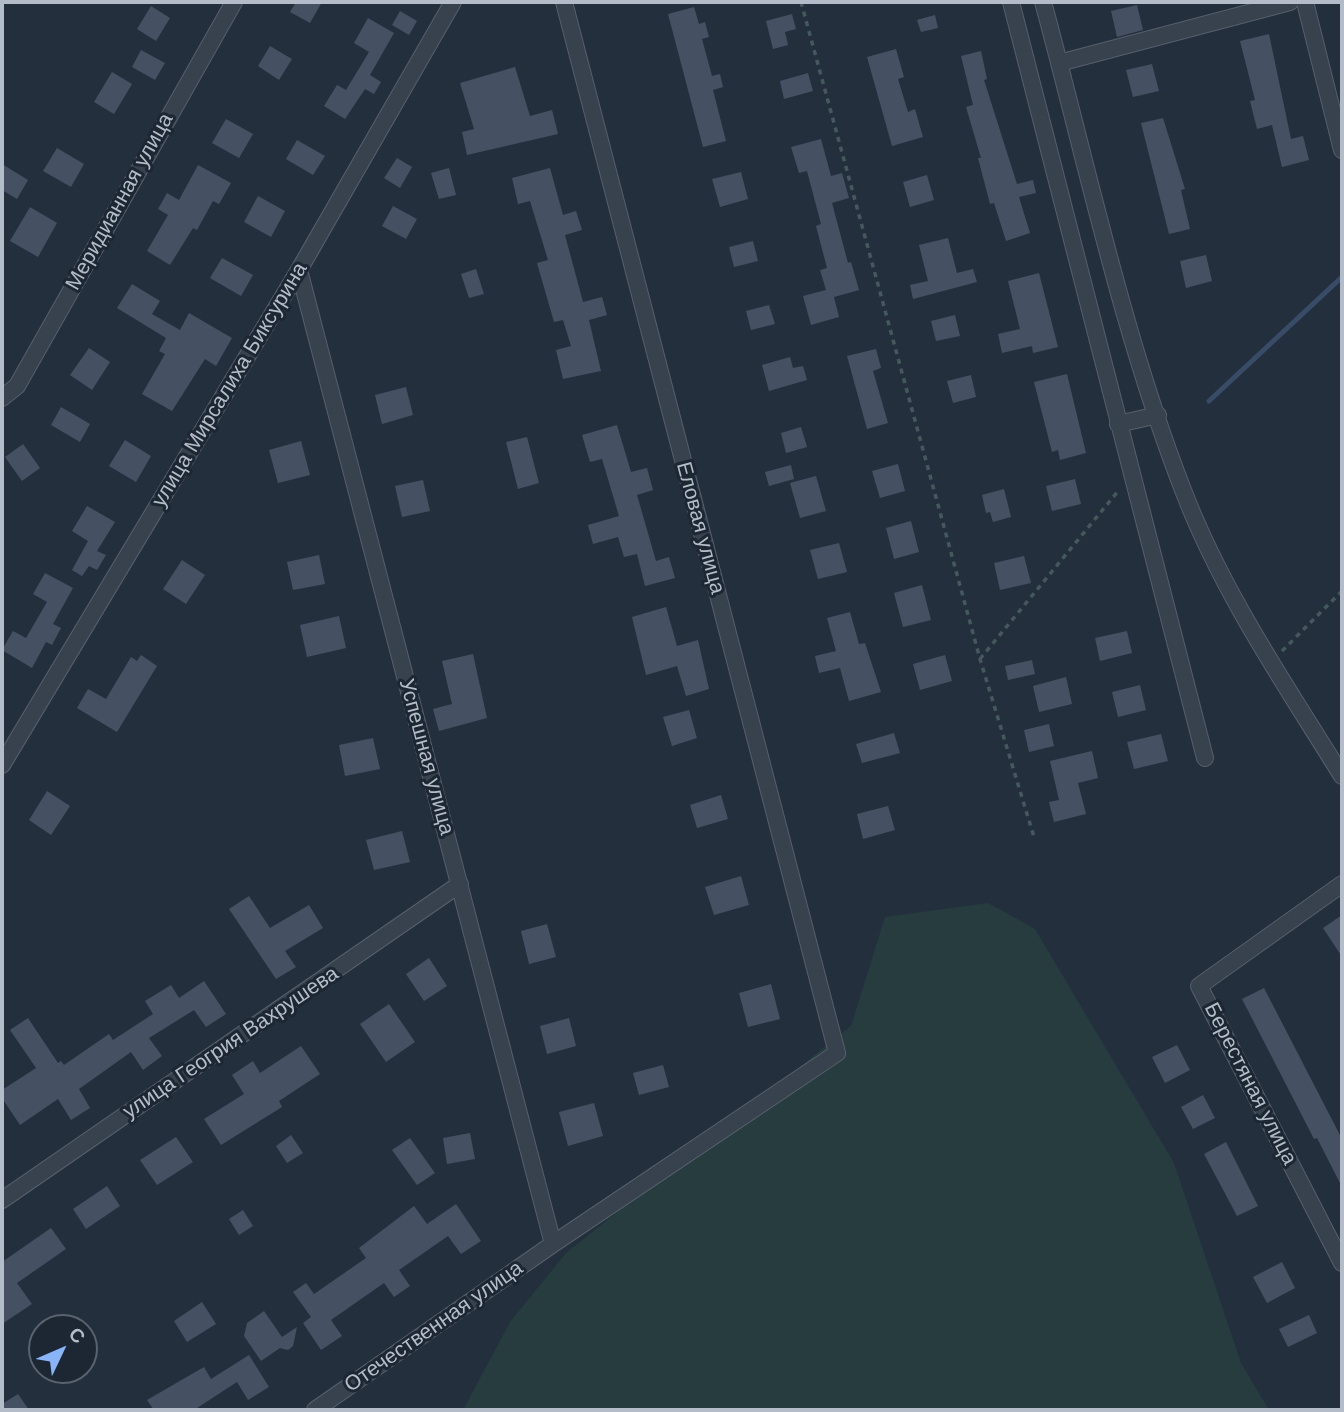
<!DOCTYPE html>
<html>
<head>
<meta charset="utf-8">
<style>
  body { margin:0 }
  #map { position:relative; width:1344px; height:1412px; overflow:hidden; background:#242f3e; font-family:Arial,sans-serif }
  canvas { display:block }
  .frame { position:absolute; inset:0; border:4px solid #b4bcc9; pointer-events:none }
  .north { position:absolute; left:28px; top:1314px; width:70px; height:70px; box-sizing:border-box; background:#1d2633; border:2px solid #59626f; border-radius:50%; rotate:46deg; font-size:19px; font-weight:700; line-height:28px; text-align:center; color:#b4bcc9 }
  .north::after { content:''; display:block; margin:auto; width:24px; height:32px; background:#8ab4f8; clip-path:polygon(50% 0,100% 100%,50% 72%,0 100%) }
</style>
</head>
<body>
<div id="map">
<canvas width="1344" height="1412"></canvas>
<div class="frame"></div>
<div class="north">С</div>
</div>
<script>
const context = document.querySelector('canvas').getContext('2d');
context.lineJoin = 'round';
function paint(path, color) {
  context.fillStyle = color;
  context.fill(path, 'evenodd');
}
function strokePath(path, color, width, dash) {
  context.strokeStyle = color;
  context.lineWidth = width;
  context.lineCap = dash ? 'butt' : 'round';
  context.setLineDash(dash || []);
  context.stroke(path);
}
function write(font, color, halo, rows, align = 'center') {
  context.font = font + ' Arial,sans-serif';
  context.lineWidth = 6;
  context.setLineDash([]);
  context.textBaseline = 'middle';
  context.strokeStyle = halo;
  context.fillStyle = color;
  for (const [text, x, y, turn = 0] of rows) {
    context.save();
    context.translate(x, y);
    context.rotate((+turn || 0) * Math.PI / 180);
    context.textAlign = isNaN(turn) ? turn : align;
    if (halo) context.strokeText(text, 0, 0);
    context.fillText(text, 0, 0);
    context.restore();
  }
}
const green = new Path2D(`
  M988,903L1035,929L1174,1163L1241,1363L1269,1410H463L510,1322L566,1253L851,1026L885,917Z`);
const stream = new Path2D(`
  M1209,401L1342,277`);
const building = new Path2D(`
  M296,2H322L310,23L290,12Z
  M1137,5L1143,30L1117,37L1111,11Z
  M151,6L170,18L156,41L137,29Z
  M694,7L699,24L705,22L709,37L702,39L712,76L720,74L723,87L713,90L726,141L703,147L668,14Z
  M400,11L417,21L409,35L392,25Z
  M792,14L796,29L785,32L788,45L773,49L766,21Z
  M935,15L938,28L921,32L917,20Z
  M368,18L394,33L370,75L381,82L374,94L365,89L345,119L324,106L337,85L346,90L369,52L354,43Z
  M1269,34L1291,139L1303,136L1309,160L1282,167L1272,125L1257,129L1250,101L1255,100L1240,41Z
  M270,46L292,59L279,80L258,66Z
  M896,49L904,77L898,79L908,112L915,109L923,137L892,146L867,57Z
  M141,50L165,63L155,80L132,67Z
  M981,51L987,79L984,80L1017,184L1033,180L1036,193L1019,197L1030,233L1006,241L994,203L990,204L978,158H981L966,107L973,105L961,56Z
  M1152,64L1159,91L1133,97L1126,70Z
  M515,67L530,116L552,110L558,134L467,155L462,132L474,129L460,83Z
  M112,72L132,84L114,114L94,102Z
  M808,73L813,91L784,99L780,81Z
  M1163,118L1185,189L1181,190L1190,229L1169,234L1141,123Z
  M226,119L253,134L239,158L212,143Z
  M821,139L831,176L842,173L849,198L832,203L848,263L851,262L859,290L834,297L839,317L811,325L803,296L826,290L820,270L827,268L816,226L821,224L807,171L799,173L791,147Z
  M297,140L325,156L313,175L286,159Z
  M57,148L84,164L71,187L43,171Z
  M397,158L412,167L400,188L384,178Z
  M2,164L28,180L17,199L2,190Z
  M198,165L231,183L219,204L213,201L197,230L193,228L170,265L147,251L168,215L158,209L167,193L179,200Z
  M449,168L456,195L439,199L431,173Z
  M550,168L563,215L576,211L582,230L565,235L583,302L602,297L607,315L589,320L601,371L563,379L556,350L571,346L563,320L554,322L537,263L548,260L530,201L518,204L512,178Z
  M741,172L748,199L720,207L712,179Z
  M927,175L934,200L910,207L903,182Z
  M258,196L285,211L271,237L244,222Z
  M393,206L417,219L406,239L382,226Z
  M30,207L57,223L38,257L10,241Z
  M948,238L957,273L973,269L977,282L913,299L910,285L928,281L919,245Z
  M753,241L758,261L734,267L729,247Z
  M1206,255L1212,281L1186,288L1180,261Z
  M222,258L253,275L241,296L210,278Z
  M476,269L484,294L469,298L461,274Z
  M1039,273L1058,347L1033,353L1032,346L1002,353L998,334L1020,329L1008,281Z
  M132,284L160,301L152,314L180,330L189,313L232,338L216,366L205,359L172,411L142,394L165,354L159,351L166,338L117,308Z
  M769,305L775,324L751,330L746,311Z
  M955,315L960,336L936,341L931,321Z
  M89,348L110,362L92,390L70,375Z
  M876,349L881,368L873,371L888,423L867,429L847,356Z
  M790,357L793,368L803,366L807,380L769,391L762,365Z
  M1067,374L1086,453L1060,460L1058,450L1052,452L1034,382Z
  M971,375L976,397L953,403L947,381Z
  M406,387L413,415L382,424L375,395Z
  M61,407L90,424L80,442L51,425Z
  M617,425L631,472L647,468L653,490L637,495L656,561L669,557L675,578L645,586L637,554L624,557L618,537L593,544L588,525L619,516L602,459L590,462L582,435Z
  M801,427L807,447L786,453L781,433Z
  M527,437L539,483L518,489L506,442Z
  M125,440L151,456L136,482L109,466Z
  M301,441L310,475L278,483L269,450Z
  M23,444L40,468L22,481L5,457Z
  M898,464L905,491L880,498L872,471Z
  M791,465L794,479L769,486L765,472Z
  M816,476L826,511L800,518L790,483Z
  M1075,479L1081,504L1052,511L1046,486Z
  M423,480L430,511L402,517L395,486Z
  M1004,489L1011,517L993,522L990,512L986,513L982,495Z
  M87,506L115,522L97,551L106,555L97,570L89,566L82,576L72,570L88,541L72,531Z
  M911,521L919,552L894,559L886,528Z
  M839,543L847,572L818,579L810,550Z
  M319,555L325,584L293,590L287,562Z
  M1024,556L1031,583L1000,590L994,563Z
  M182,560L205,575L186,604L163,589Z
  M45,573L73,588L53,624L61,628L52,645L46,642L32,668L2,650L13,631L26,638L47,602L33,594Z
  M922,585L931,620L903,627L894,593Z
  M666,607L677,646L698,640L709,689L686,696L677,666L646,675L632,617Z
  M850,612L859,644L865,643L881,692L849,701L840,668L819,673L815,656L836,651L827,618Z
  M339,616L346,648L307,657L300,625Z
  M1127,631L1132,653L1100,661L1095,638Z
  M473,654L487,718L439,731L433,709L452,704L442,661Z
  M141,655L157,666L117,732L77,708L88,689L106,699L131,657L137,661Z
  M945,655L952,681L920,690L913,664Z
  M1032,660L1035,674L1008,680L1005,666Z
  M1066,677L1072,704L1039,712L1033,686Z
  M1140,685L1146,710L1118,717L1112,692Z
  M689,710L697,738L672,746L663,717Z
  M1049,724L1054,746L1029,752L1024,730Z
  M894,733L900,753L862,763L856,744Z
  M1161,734L1168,761L1134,769L1127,742Z
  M373,738L380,769L345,776L339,745Z
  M1092,751L1098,778L1078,783L1086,814L1054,822L1049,802L1059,800L1050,761Z
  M47,791L70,806L51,835L29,820Z
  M721,795L728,819L697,828L690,805Z
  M888,806L895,830L863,839L857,814Z
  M402,831L410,862L374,870L366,840Z
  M741,876L749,905L714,915L705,887Z
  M249,896L270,928L309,905L323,928L285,951L296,967L276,979L229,909Z
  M1342,915V957L1323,928Z
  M547,924L556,957L529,964L521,931Z
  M429,958L447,986L424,1001L406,974Z
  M204,981L226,1014L206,1027L194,1010L149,1038L162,1056L143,1070L131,1052L79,1089L90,1108L71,1120L58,1099L20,1125L2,1098V1090L36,1068L10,1030L28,1018L58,1063L61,1061L64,1065L109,1034L113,1040L153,1014L145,1001L171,985L179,998Z
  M771,984L780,1019L748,1027L739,993Z
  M1264,988L1342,1139V1187L1317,1138L1314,1139L1242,999Z
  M389,1004L415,1042L386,1062L360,1024Z
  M569,1018L576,1046L547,1054L540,1026Z
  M1177,1045L1190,1070L1165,1083L1152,1057Z
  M301,1046L320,1074L279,1101L282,1107L221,1145L204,1119L244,1094L232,1075L253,1061L260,1073Z
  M663,1065L669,1087L639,1095L633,1073Z
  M1203,1095L1215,1118L1193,1129L1181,1107Z
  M594,1103L603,1136L568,1146L559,1112Z
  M470,1133L475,1159L447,1164L443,1138Z
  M291,1135L303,1153L287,1163L276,1146Z
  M176,1137L193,1162L157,1185L140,1160Z
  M410,1138L435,1173L417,1185L392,1150Z
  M1226,1142L1258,1206L1237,1216L1204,1154Z
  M107,1186L120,1206L86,1229L73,1209Z
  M456,1204L481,1241L461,1254L448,1236L399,1270L410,1286L394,1297L384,1283L331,1320L342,1336L321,1350L303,1323L311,1317L293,1292L306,1283L314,1294L366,1258L359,1248L414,1206L427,1224Z
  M243,1210L253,1226L239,1235L229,1219Z
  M51,1228L66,1249L17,1283L32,1304L2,1324V1262Z
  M1282,1262L1295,1288L1267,1303L1253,1277Z
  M202,1302L216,1324L187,1342L174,1321Z
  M264,1311L282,1337L297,1327L293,1346L288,1350L280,1348L261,1361L244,1336L247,1323Z
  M1309,1315L1317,1333L1288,1347L1279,1329Z
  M249,1355L269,1387L248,1400L237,1382L194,1410H154L147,1400L204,1367L211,1379Z
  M18,1394L29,1410H2V1404Z`);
const path = new Path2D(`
  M801,2L980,659L1034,837
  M1282,651L1342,591
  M980,659L1119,490`);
const minor = new Path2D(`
  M1011,2L1205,758
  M1043,2C1087,164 1122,333 1183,490C1222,592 1285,684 1342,776
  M1305,2L1342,150
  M1059,63L1290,2
  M299,270L553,1244
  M2,398L17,386L234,2
  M1118,424L1158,415
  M2,765L299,270L453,2
  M1342,884L1199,986L1342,1263
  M2,1200L460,884
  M315,1410L553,1244L837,1053L564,2`);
const streetNames = [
  ["Меридианная улица",120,202,-61],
  ["улица Мирсалиха Биксурина",230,385,-59],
  ["Еловая улица",700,528,75],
  ["Успешная улица",426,757,75],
  ["улица Геогрия Вахрушева",231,1043,-34],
  ["Берестяная улица",1250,1084,63],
  ["Отечественная улица",434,1327,-35]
];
paint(green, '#263c3f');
strokePath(stream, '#394c67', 5);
paint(building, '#455162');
strokePath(minor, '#565f6c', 18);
strokePath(path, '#44595c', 3.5, [5, 5]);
strokePath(minor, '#38414e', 16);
write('21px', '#b4bcc9', '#1d2633', streetNames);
</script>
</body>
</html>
